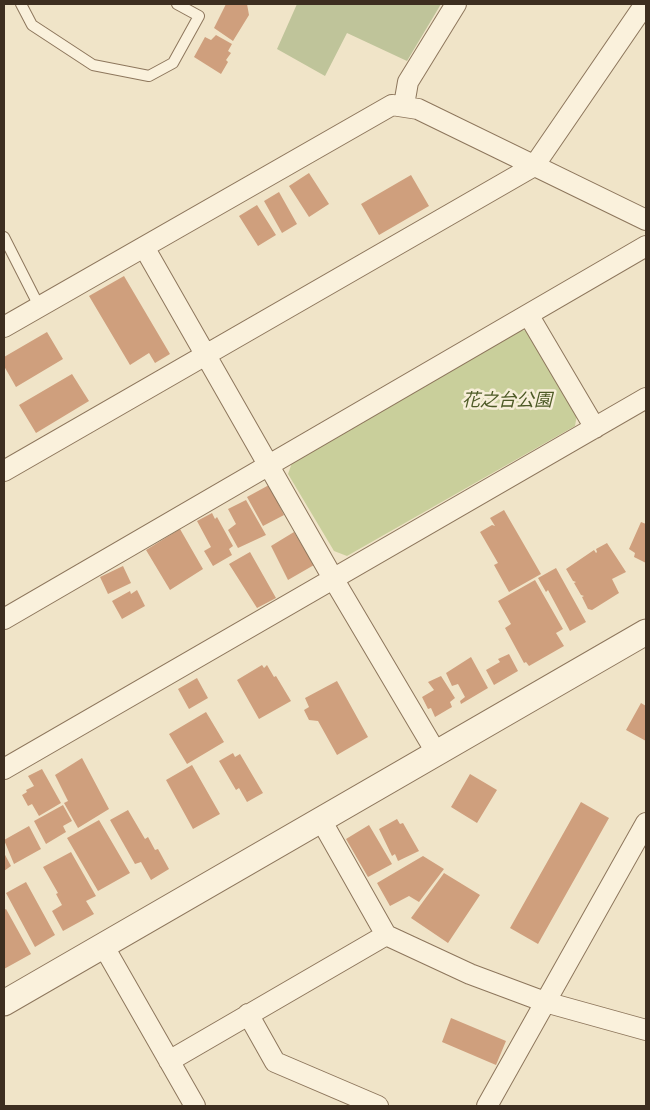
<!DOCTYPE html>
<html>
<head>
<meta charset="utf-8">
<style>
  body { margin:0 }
  #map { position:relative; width:650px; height:1110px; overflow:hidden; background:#f0e4c8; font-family:Bitter,serif }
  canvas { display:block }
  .frame { position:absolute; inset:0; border:5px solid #3d2e20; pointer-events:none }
</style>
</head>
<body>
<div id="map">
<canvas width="650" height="1110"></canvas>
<div class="frame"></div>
</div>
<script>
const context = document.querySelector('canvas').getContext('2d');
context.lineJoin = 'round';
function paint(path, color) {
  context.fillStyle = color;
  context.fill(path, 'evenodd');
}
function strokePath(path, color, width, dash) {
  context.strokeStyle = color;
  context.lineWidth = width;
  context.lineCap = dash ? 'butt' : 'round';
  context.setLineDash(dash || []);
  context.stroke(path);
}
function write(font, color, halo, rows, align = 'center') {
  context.font = font + ' Bitter,"Noto Sans JP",serif';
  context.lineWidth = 5;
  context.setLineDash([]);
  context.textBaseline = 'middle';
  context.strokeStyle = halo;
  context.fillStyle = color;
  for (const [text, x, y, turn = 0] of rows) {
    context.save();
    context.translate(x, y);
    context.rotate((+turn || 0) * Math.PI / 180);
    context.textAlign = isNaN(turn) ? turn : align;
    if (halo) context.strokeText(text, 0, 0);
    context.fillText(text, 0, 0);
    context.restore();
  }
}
const green = new Path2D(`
  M520,330L533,331L578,409L575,426L347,556L334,551L288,474L293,460Z`);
const cemetery = new Path2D(`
  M297,4H441L407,61L347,33L325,76L277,49Z`);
const building = new Path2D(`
  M226,4H247L249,15L233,41L214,28Z
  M216,35L232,44L228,51L231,53L226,60L228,62L221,74L194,57L205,37L211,40Z
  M309,173L329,204L309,217L289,186Z
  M411,175L429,206L379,235L361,204Z
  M279,192L297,224L282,233L264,201Z
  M257,205L276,235L258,246L239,216Z
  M124,276L170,354L155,363L149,353L130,365L89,296Z
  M47,332L63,359L16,387L4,366V357Z
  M72,374L89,401L36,433L19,405Z
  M269,485L284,515L263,526L247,497Z
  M246,500L266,535L238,548L228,530L236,524L228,509Z
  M504,510L541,574L509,592L494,565L498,563L480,532L492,525L495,526L490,518Z
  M212,513L215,519L217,517L233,546L229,549L232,555L213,566L204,551L211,547L197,521Z
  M641,522L646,524V563L634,557L635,553L629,549Z
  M180,529L203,569L170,590L146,550Z
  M294,532L314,565L288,580L271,546Z
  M607,543L626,572L612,579L619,593L592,610L588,609L582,597L584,596L581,595L574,583L576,582L573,581L566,569L594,550L596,553L597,552L596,549Z
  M250,552L276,598L257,608L229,564Z
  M123,566L131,583L108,594L100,577Z
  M556,568L586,622L570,631L548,590L546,592L538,578Z
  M535,580L563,629L556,633L564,646L529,666L526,662L524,663L505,628L511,624L498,601Z
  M137,590L145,606L122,619L112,601L130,591L131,594Z
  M509,654L518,671L494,685L486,670L500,662L498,659Z
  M471,657L488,688L461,704L460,701L465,697L458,684L452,686L446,673Z
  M262,665L264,668L267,665L274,677L276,676L291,701L259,719L237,680Z
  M441,676L455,698L450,702L452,707L435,717L431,708L428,709L422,697L434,690L428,682Z
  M197,678L208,698L189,709L178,689Z
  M337,681L368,737L337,755L318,721L309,720L304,710L309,707L305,698Z
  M641,703L646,706V741L626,730Z
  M206,712L224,742L187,764L169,734Z
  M233,753L235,757L240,754L263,793L247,802L239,788L236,790L219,761Z
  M82,758L109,809L78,828L64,803L68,801L55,775Z
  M192,765L220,814L193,829L166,780Z
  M42,769L61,803L39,816L32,804L28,806L22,795L27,792L26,790L34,786L28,776Z
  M470,774L497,790L477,823L451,807Z
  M581,802L609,818L538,944L510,928Z
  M63,805L72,821L63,826L66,832L46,844L34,821Z
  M128,810L145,839L148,837L155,850L158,849L169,869L151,880L141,862L135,864L110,820Z
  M397,819L400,824L403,823L419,851L398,861L395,854L392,856L379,829Z
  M99,820L130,873L98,891L67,838Z
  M369,825L392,864L368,877L346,839Z
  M29,826L41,849L14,864L4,840Z
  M71,852L96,896L86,901L94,914L63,931L52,911L62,905L56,894L58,893L43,867Z
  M4,853L11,866L4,871Z
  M423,856L444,869L419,902L409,896L390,906L377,883Z
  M444,873L480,895L448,943L411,918Z
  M26,882L55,935L35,947L6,893Z
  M6,909L31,954L4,969V910Z
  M451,1018L506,1041L496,1065L442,1042Z`);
const service = new Path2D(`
  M21,4L32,25L93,65L149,76L173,63L199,16L177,4
  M4,237L39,306`);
const minor = new Path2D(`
  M404,105L408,82L456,4
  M144,247L334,580L437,754
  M529,316L595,428
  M4,327L392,105L418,109L646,220
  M4,471L534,166L645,4
  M4,619L646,246
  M4,769L646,398
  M321,820L386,935
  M103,945L195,1106
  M248,1014L275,1062L378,1106
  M169,1061L386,935L470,974L545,1002L646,1030
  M487,1106L646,823`);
const tertiary = new Path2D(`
  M4,1003L646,632`);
const parkNames = [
  ["花之台公園",507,401]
];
paint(green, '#c9cf9b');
paint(cemetery, '#bfc49a');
paint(building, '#cf9f7d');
strokePath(service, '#8d765c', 12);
strokePath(minor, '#8d765c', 22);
strokePath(tertiary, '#8d765c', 27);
strokePath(service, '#faf1dc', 10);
strokePath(minor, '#faf1dc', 20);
strokePath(tertiary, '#faf1dc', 25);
write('italic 18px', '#4d5a26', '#f7eed8', parkNames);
</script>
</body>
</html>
